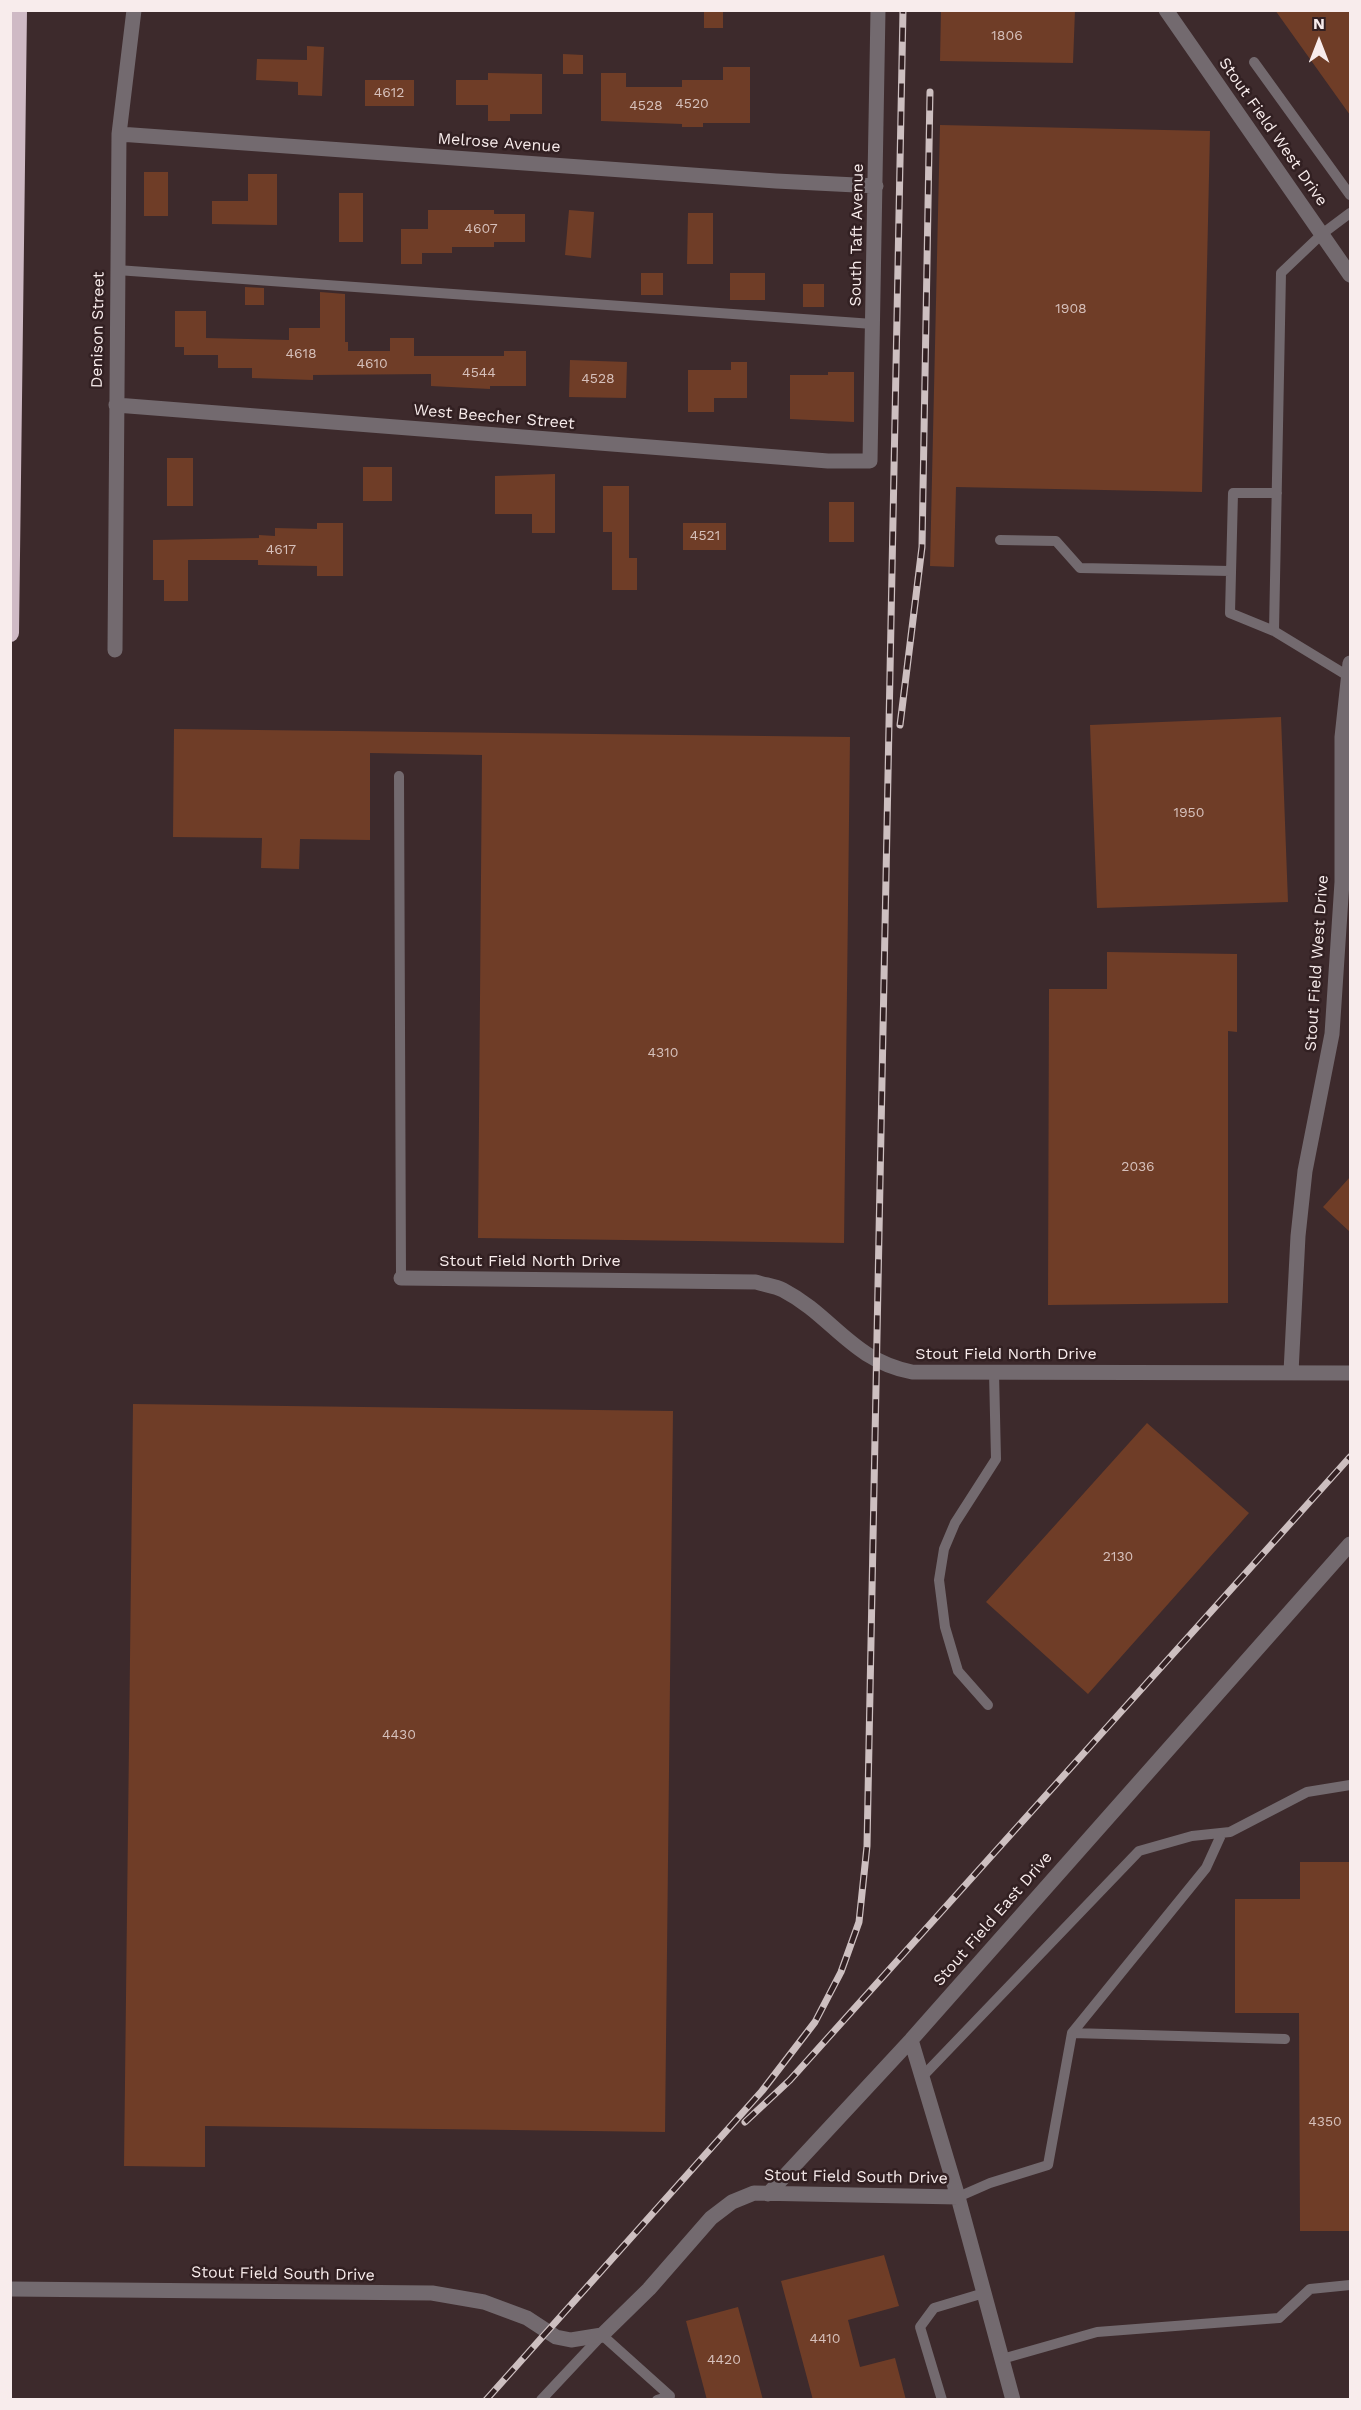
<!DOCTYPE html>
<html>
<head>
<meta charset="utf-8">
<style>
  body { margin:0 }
  #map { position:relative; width:1361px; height:2410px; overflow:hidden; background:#3d2a2c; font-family:"Work Sans",sans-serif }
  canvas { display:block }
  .frame { position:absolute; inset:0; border:12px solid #f8ecec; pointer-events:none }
  .north { position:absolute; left:1289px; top:12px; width:60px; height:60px; -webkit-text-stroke:4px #322022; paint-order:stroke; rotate:0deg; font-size:16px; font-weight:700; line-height:24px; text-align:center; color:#f8ecec }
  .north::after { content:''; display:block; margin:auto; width:21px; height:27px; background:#f8ecec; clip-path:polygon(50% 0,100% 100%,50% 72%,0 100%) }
</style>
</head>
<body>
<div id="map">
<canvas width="1361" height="2410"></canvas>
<div class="frame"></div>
<div class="north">N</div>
</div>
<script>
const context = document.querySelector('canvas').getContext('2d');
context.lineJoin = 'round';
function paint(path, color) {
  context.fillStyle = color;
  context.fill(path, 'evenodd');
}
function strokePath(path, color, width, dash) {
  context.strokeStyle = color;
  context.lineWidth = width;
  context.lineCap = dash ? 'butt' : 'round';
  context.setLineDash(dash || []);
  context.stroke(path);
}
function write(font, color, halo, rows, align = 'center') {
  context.font = font + ' "Work Sans",sans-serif';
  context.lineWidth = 5;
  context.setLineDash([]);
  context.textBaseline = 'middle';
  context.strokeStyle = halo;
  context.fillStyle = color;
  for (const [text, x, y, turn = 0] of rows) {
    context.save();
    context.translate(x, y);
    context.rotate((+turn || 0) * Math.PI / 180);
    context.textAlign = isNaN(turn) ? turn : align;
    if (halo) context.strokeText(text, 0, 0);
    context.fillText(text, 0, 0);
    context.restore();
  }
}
const building = new Path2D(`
  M704,10H723V28H704Z
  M941,10H1075L1073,63L940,61Z
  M1275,10H1350V115Z
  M307,46L324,47L322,96L298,95V82L256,80L257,59L307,60Z
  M563,54L583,55V74H563Z
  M723,67H750V123H703V127H682V124L601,121V73H626V87H682V80H723Z
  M488,73L542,74V114H510V121H488V105H456V80H488Z
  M365,80H414V106H365Z
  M940,125L1210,131L1202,492L956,487L954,567L930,566Z
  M144,172H168V216H144Z
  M248,174H277V225L212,224V201H248Z
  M339,193H363V242H339Z
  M428,210H494V214H525V242H494V247H452V253H422V264H401V229H428Z
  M569,210L594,212L591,258L565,255Z
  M688,213H713V264H687Z
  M641,273H663V295H641Z
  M730,273H765V300H730Z
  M803,284H824V307H803Z
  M245,287L264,288V305H245Z
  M320,292L345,294V342H348V351H390V338H414V356H504V351H526V386H490V389L431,386V374L313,375V380L252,378V368H218V355H184V347H175V311H206V338L289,340V328H320Z
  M570,360L627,362L626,398L569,397Z
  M731,362H747V398H714V412H688V370H731Z
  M828,372H854V422L790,419V375H828Z
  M167,458H193V506H167Z
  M363,467H392V501H363Z
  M555,474V533H532V514H495V476Z
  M603,486H629V558H637V590H612V532H603Z
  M829,502H854V542H829Z
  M317,523H343V576H317V566L258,565V560H188V601H164V580H153V540L259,538V535L275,536V528L317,529Z
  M683,523H726V550H683Z
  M1281,717L1288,902L1097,908L1090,725Z
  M174,729L850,737L844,1243L478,1238L482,755L370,753V840L300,839L299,869L261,868L262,838L173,837Z
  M1107,952L1237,954V1032L1228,1031V1303L1048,1305L1049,989H1107Z
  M1350,1177V1232L1323,1207Z
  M133,1404L673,1411L665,2132L205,2126V2167L124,2166Z
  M1147,1423L1249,1513L1088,1694L986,1602Z
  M1300,1862H1350V2231H1300L1299,2013H1235V1899H1300Z
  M884,2255L899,2306L848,2320L860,2367L895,2358L906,2400H813L781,2281Z
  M738,2307L763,2400H707L686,2321Z`);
const lane = new Path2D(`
  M1254,62L1350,195
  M117,270L873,324
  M1277,493H1233L1230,613L1274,631L1281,273L1322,234L1350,213
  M1000,540L1056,541L1080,568L1230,571
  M1274,631L1348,676
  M399,776L401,1278
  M988,1705L958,1671L945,1627L939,1580L944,1549L955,1523L996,1459L994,1372
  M1072,2033L1285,2039
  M922,2077L1139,1851L1192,1836L1230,1832L1307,1792L1350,1785
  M958,2197L990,2183L1048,2165L1072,2033L1206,1868L1222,1833
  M1002,2359L1097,2332L1279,2318L1310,2289L1350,2285
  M541,2400L602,2335L670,2396L657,2400
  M942,2400L920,2327L934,2308L984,2293`);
const street = new Path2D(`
  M1166,10L1350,275
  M119,134L776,181L876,186
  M116,405L828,461H870L878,10
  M115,650L119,134L134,10
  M401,1278L756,1282C765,1285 775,1286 783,1290C833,1316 851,1360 912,1372L1350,1373
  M1291,1372L1298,1236L1305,1171L1332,1034L1342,882V737L1350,663
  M911,2040L958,2197L1013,2400
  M768,2194L911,2040L1350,1544
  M10,2289L432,2293L484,2302L527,2318L556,2337L571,2340L602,2335L649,2289L711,2218L732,2202L754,2193L958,2197`);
const highway = new Path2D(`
  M10,633L18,10`);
const rail = new Path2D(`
  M900,725L922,547L930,92
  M745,2122L790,2080L1350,1457
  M486,2400L762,2091L815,2022L841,1972L859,1922L867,1846L903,10`);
const numberNames = [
  ["1806",1007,36],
  ["4612",389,93],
  ["4520",692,104],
  ["4528",646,106],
  ["4607",481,229],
  ["1908",1071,309],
  ["4618",301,354],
  ["4610",372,364],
  ["4544",479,373],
  ["4528",598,379],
  ["4521",705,536],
  ["4617",281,550],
  ["1950",1189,813],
  ["4310",663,1053],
  ["2036",1138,1167],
  ["2130",1118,1557],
  ["4430",399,1735],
  ["4350",1325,2122],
  ["4410",825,2339],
  ["4420",724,2360]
];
const streetNames = [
  ["Stout Field West Drive",1273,132,55],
  ["Melrose Avenue",499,143,4],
  ["South Taft Avenue",857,235,-89],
  ["Denison Street",98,330,-89],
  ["West Beecher Street",494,417,5],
  ["Stout Field West Drive",1317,963,-86],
  ["Stout Field North Drive",530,1261],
  ["Stout Field North Drive",1006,1354],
  ["Stout Field East Drive",993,1919,-49],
  ["Stout Field South Drive",856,2177,1],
  ["Stout Field South Drive",283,2274,1]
];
paint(building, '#6f3d27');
strokePath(lane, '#736a6f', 10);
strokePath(street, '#736a6f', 15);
strokePath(highway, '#cfbac5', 18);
strokePath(rail, '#cdbfc0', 7);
strokePath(rail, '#322022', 4.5, [14]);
write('14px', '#d6c0bb', null, numberNames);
write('16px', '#f8ecec', '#322022', streetNames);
</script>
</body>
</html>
